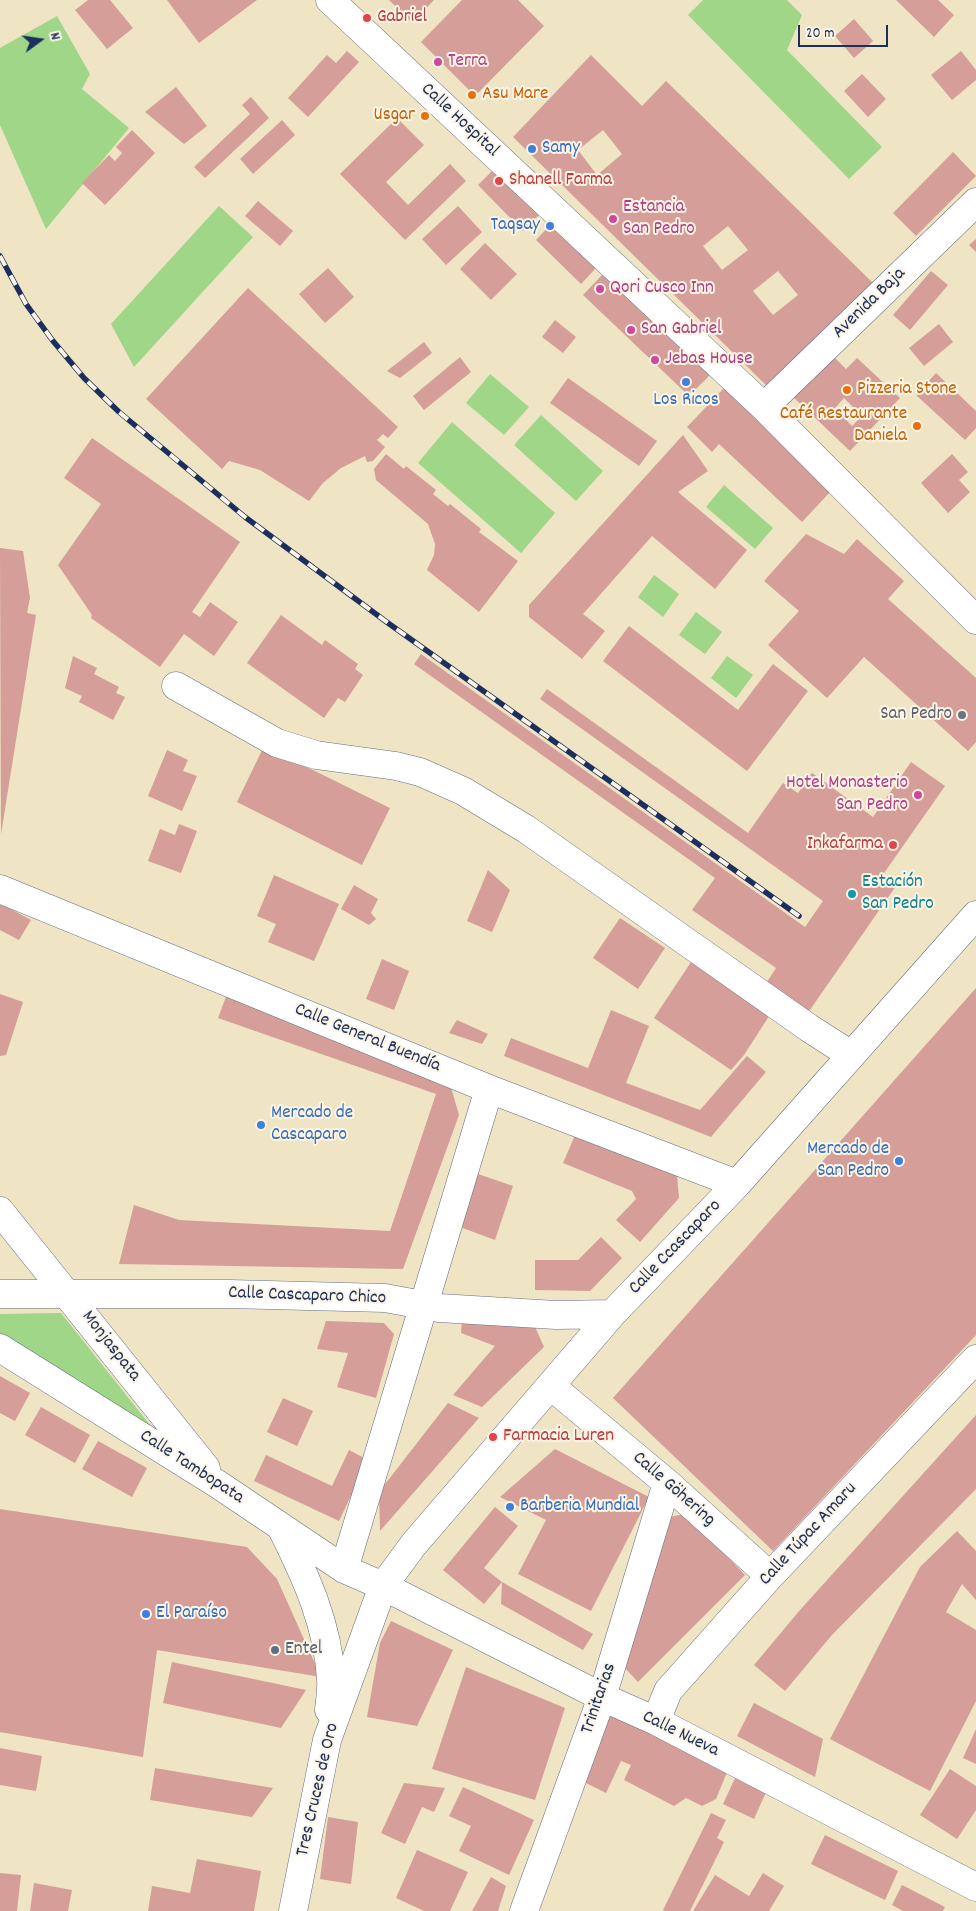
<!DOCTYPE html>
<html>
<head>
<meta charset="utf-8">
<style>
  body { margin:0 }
  #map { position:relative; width:976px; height:1911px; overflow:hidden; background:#efe4c4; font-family:Dekko,sans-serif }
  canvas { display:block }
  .north { position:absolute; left:15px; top:15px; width:50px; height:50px; -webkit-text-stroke:4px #fcf5e5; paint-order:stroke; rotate:76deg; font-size:14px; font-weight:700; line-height:20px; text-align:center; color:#1b2f5e }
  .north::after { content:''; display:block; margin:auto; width:18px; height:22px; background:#1b2f5e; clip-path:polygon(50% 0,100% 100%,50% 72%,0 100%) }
  .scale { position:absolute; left:798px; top:25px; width:90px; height:22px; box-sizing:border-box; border:2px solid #1b2f5e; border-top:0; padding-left:6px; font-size:15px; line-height:18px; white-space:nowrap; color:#1b2f5e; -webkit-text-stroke:4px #fcf5e5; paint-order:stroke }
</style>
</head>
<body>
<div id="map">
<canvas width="976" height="1911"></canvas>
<div class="north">N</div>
<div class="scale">20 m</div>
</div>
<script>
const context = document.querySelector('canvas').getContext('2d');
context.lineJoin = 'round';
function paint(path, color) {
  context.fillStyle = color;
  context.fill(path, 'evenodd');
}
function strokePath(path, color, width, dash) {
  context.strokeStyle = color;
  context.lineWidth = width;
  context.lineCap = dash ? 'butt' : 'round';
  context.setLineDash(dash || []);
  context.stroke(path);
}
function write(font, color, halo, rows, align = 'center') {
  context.font = font + ' Dekko,sans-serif';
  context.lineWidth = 4;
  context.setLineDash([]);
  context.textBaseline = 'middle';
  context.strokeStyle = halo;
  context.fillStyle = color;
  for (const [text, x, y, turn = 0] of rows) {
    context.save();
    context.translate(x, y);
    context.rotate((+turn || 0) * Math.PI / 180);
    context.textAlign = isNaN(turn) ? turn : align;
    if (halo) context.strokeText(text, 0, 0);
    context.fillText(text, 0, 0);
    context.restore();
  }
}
const green = new Path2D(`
  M703,0H787L802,15L787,50L882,147L849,179L688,15Z
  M57,16L90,74L82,89L129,128L46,229L0,125V48Z
  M219,206L253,237L134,367L111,324Z
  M490,374L529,407L504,435L466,403Z
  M541,415L603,471L576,501L514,445Z
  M452,422L555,513L521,553L418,463Z
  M724,485L773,528L755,549L706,507Z
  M654,575L679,594L663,617L638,597Z
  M696,612L722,632L705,654L679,635Z
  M727,656L753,675L736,698L711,678Z
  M61,1313L158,1435L0,1335V1314Z`);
const building = new Path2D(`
  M88,0H110L133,28L107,49L75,10Z
  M167,0H257L199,43Z
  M389,0H434L412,23Z
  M462,0H518L544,26L475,96L421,42Z
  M896,0H938L954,15L934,37Z
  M854,19L873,41L854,58L835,36Z
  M347,51L359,62L308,117L288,98L327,55L336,63Z
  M961,51L976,70V80L952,100L931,75Z
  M591,55L642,106L666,81L873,283L770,389L513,137ZM603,130L622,154L597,175L578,150ZM728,226L748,250L722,270L703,246ZM778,271L798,295L773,315L753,291Z
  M862,74L886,99L868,117L844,91Z
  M176,87L207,126L184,144L145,112Z
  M251,97L269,118L205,178L194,167L250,114L242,105Z
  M397,118L424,145L386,182L408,205L450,164L466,181L405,240L340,174Z
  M282,120L295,135L253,174L240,159Z
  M132,130L155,153L105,205L82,183L109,155L115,161L122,153L116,147Z
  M953,152L976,176L916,236L893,213Z
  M497,166L542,212L523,231L478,185Z
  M258,201L293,231L280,246L245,216Z
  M458,206L482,232L446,265L422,239Z
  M552,223L597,267L581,284L536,240Z
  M976,239V252L969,245Z
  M485,243L517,274L491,300L460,269Z
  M328,268L354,297L325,323L299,294Z
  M931,271L948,285L910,330L893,315Z
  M603,274L710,375L689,396L583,295Z
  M248,288L398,427L388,438L383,434L377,440L385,447L373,461L367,462L365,456L341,468L323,483L309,501L260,470L229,461L222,469L146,399Z
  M555,320L576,337L563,353L542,337Z
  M939,324L953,342L924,366L909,348Z
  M424,342L432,353L400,378L387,371Z
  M831,354L846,369L857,358L900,398L850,451L792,396ZM844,398L862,416L852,426L835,408Z
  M460,357L471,372L424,410L413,396Z
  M936,373L976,411V428L965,440L916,395Z
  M568,378L657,441L639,466L550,403Z
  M724,388L832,490L802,522L719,444L712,452L687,427Z
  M683,435L708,471L678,492L747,550L715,589L652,536L583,614L605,631L582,659L529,617V605Z
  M92,438L240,542L192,612L200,617L210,602L238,622L214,656L184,634L160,667L91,618L92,615L58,565L101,504L64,478Z
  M386,454L404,469L406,466L436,490L433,494L448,506L450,504L481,529L479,532L518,561L479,612L427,570L434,555L435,544L428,524L376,480L374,469Z
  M952,454L968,472L959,480L970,492L948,513L921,483Z
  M806,534L844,554L857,539L904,581L888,599L976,678V742L968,751L864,657L827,698L768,645L799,611L764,581Z
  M0,548L23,551L30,598L27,613L36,615L1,834Z
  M281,615L322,645L325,640L358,664L355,669L363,675L345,702L338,698L324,718L247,663Z
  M629,626L738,710L773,664L808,691L747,771L603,661Z
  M421,654L805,927L823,901L540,699L547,689L748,833L783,783L798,793L812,773L873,817L911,762L945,786L882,876L896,886L805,1017L763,988L776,968L692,910L715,878L414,664Z
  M73,656L97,668L94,674L119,687L116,693L125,697L113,720L79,702L82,696L65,688Z
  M264,746L390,808L362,865L237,802Z
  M167,750L188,760L183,771L197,776L182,811L148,796Z
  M179,824L197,831L181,873L148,861L160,829L175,835Z
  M488,870L510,890L492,932L467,921Z
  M274,875L339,904L314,961L268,942L276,924L257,916Z
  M354,885L378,899L371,913L376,919L369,925L341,909Z
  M0,903L31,920L19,940L0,930Z
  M620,918L665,948L638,989L593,958Z
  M695,956L773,1010L744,1055L731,1070L654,1018Z
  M382,959L409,971L394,1010L366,999Z
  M976,988V1335L773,1551L613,1398Z
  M0,994L23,1002L6,1055L0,1056Z
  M227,994L450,1084L459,1115L403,1269L119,1264L134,1205L179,1220L390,1231L436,1094L218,1018Z
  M611,1010L649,1026L626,1083L700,1110L747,1056L766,1072L711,1137L504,1056L511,1038L588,1068Z
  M457,1020L488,1034L482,1044L449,1033Z
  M576,1133L677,1175L679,1198L640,1242L616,1220L636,1199L632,1191L563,1163Z
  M478,1174L513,1186L495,1240L460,1227Z
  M601,1237L622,1258L590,1291L535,1290V1260H578Z
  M462,1319L532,1320L544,1347L482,1407L453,1395L495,1346L461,1333Z
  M326,1321L384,1323L394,1334L376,1398L337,1387L348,1353L317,1349Z
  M0,1376L30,1393L15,1421L0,1413Z
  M283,1398L313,1411L297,1446L267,1432Z
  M448,1403L479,1418L380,1531L379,1492Z
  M41,1407L90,1435L75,1463L25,1435Z
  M976,1415V1489L831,1636L785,1691L754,1665L800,1610Z
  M98,1441L147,1468L132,1497L82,1469Z
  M555,1449L649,1497L591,1611L518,1574L546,1520L500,1497Z
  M349,1450L368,1460L339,1521L254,1481L266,1455L332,1486Z
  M495,1507L518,1526L484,1568L502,1582L484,1604L443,1570Z
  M0,1509L247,1547L277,1579L321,1677L157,1650L143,1757L0,1732Z
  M686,1514L745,1575L638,1682L624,1667L668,1517Z
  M957,1531L976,1551V1600L962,1584L946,1612L976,1630V1701L930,1791L830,1739L920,1567Z
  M502,1582L593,1634L583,1650L501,1604Z
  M391,1621L453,1650L417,1726L367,1717L380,1643Z
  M172,1662L306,1690L281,1728L163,1703Z
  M466,1667L565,1708L535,1800L432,1769Z
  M754,1703L823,1739L815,1777L737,1736Z
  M615,1715L730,1765L716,1799L702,1806L686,1798L674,1806L624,1780L631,1765L621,1761L606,1793L576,1778L605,1718Z
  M976,1729V1764L963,1758Z
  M0,1748L42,1756L36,1791L0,1785Z
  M155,1768L273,1788L252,1817L150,1800Z
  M950,1769L976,1786V1810L957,1839L920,1815Z
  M736,1776L767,1790L754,1819L723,1804Z
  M404,1783L445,1788L434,1812L422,1807L405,1844L381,1833Z
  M463,1787L534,1820L509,1875L459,1851L471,1826L449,1816Z
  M711,1813L726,1820L717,1838L724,1842L690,1911H665L663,1910Z
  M328,1817L358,1822L351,1884L320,1879Z
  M825,1835L898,1871L885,1900L811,1864Z
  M417,1850L468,1872L450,1911H424L396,1898Z
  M197,1859L261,1871L254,1911H148L152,1886L190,1893Z
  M0,1873L21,1875L17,1911H0Z
  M763,1873L784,1886L769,1911H693L715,1875L749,1896Z
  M491,1877L506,1886L498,1911H472Z
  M34,1883L72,1890L68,1911H30Z
  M902,1885L945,1907L943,1911H903L892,1905Z`);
const minor = new Path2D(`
  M330,0L764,407L976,620
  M764,407L976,202
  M176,686L277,743L316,755L396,766L420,772L463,791L526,829L809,1028L851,1055
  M0,889L489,1089L737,1184
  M0,1211L206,1468
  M0,1294H229L385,1298L439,1308L556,1315L612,1314
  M0,1348L219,1485L344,1569L383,1586L602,1697L656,1721L976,1887
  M551,1386L667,1483L770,1576
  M282,1529C306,1577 328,1625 331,1679C332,1689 330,1700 329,1710
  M344,1569L489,1089
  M656,1721L668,1691L770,1576L976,1359
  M293,1911L327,1740L383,1586L414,1544L612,1314L737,1184L976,915
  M524,1911L602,1697L667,1483`);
const rail = new Path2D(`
  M0,256L26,304L53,341L84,378L119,412L245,517L388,623L799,916`);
const markers = [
  [367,18,5,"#e0444e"],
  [438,62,5,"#d1479c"],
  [472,95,5,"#e8710a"],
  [425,116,5,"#e8710a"],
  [532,149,5,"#3f7fe0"],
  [499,181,5,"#e0444e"],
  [613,219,5,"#d1479c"],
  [550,226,5,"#3f7fe0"],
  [600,289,5,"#d1479c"],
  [631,330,5,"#d1479c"],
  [655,360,5,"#d1479c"],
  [686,382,5,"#3f7fe0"],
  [847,390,5,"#e8710a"],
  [917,426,5,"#e8710a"],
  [962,715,5,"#6b7280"],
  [918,795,5,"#d1479c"],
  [893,845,5,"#e0444e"],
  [852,894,5,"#0f9aa8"],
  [261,1125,5,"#3f7fe0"],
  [899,1161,5,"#3f7fe0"],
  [493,1437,5,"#e0444e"],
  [510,1507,5,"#3f7fe0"],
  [146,1614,5,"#3f7fe0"],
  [275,1650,5,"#5c6f8a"]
];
const healthNames = [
  ["Gabriel",377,18],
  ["Shanell Farma",509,181],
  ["Inkafarma",883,845,"right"],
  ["Farmacia Luren",503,1437]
];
const hotelNames = [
  ["Terra",448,62],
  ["Estancia",623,208],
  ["San Pedro",623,230],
  ["Qori Cusco Inn",610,289],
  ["San Gabriel",641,330],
  ["Jebas House",665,360],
  ["Hotel Monasterio",908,784,"right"],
  ["San Pedro",908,806,"right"]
];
const foodNames = [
  ["Asu Mare",482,95],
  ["Usgar",415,116,"right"],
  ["Pizzeria Stone",857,390],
  ["Café Restaurante",907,415,"right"],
  ["Daniela",907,437,"right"]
];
const streetNames = [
  ["Calle Hospital",459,121,43],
  ["Avenida Baja",870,304,-44],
  ["Calle General Buendía",367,1039,22],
  ["Calle Ccascaparo",676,1248,-46],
  ["Calle Cascaparo Chico",307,1297,2],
  ["Monjaspata",110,1347,52],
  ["Calle Tambopata",191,1468,33],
  ["Calle Göhering",673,1490,41],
  ["Calle Túpac Amaru",809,1535,-47],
  ["Trinitarias",600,1699,-71],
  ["Calle Nueva",680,1735,26],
  ["Tres Cruces de Oro",319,1790,-77]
];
const shopNames = [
  ["Samy",542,149],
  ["Taqsay",540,226,"right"],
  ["Los Ricos",686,401,"center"],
  ["Mercado de",271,1114],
  ["Cascaparo",271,1136],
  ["Mercado de",889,1150,"right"],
  ["San Pedro",889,1172,"right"],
  ["Barberia Mundial",520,1507],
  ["El Paraíso",156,1614]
];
const worshipNames = [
  ["San Pedro",952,715]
];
const cultureNames = [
  ["Estación",862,883],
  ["San Pedro",862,905]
];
const serviceNames = [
  ["Entel",285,1650]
];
paint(green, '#9fd688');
paint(building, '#d59e98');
strokePath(minor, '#656e82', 29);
strokePath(minor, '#fff', 28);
strokePath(rail, '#1b2f5e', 5.5);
strokePath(rail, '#fcf5e5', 4, [11]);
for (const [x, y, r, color] of markers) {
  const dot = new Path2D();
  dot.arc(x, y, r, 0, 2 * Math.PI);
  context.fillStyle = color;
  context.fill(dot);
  strokePath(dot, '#fcf5e5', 2);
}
write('19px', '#be3a42', '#fcf5e5', healthNames, 'left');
write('19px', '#b23c85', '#fcf5e5', hotelNames, 'left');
write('19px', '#c56008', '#fcf5e5', foodNames, 'left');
write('19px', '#1b2f5e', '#fcf5e5', streetNames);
write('19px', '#366cbe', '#fcf5e5', shopNames, 'left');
write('19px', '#5b616d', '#fcf5e5', worshipNames, 'right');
write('19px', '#0d838f', '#fcf5e5', cultureNames, 'left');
write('19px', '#4e5e75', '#fcf5e5', serviceNames, 'left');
</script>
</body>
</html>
